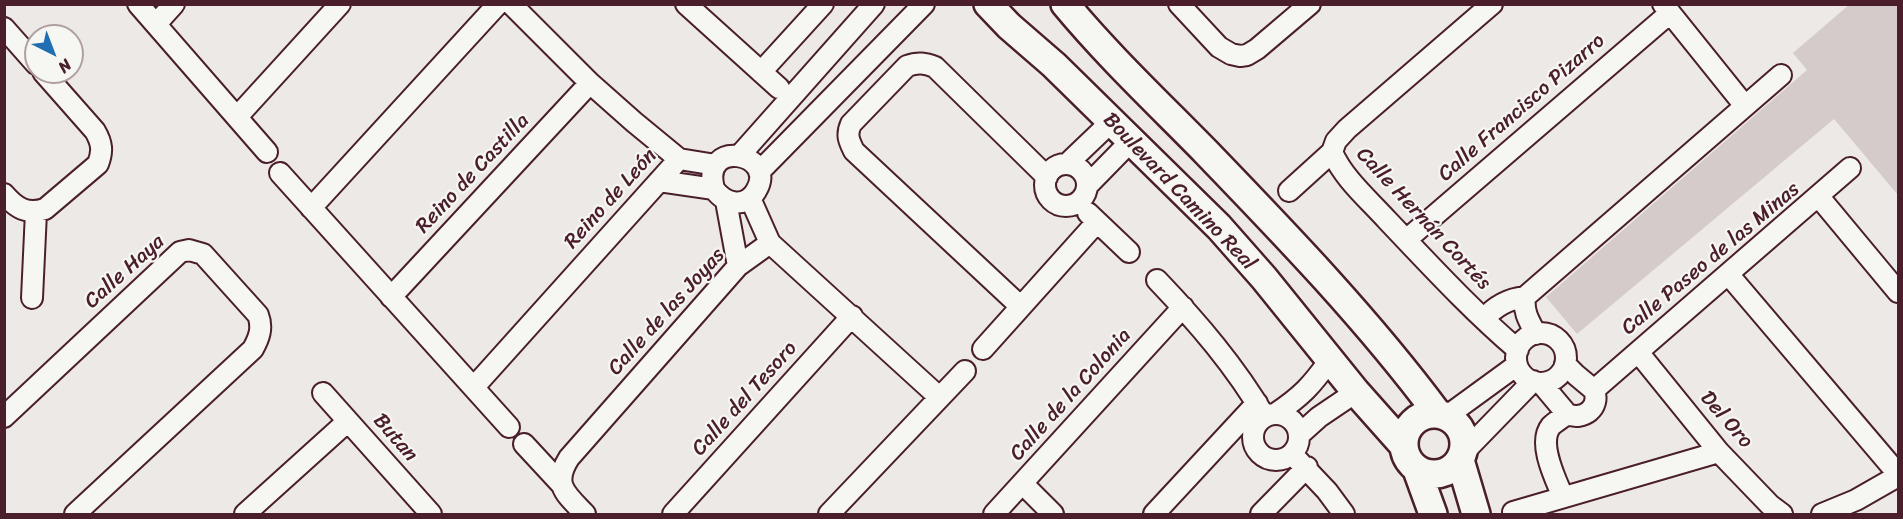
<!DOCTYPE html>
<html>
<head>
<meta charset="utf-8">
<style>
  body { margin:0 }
  #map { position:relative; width:1903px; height:519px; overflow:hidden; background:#ece9e6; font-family:Sriracha,sans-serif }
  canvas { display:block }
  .frame { position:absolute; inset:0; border:6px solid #4a1f2b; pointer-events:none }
  .north { position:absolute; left:24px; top:24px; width:60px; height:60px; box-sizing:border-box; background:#f6f6f2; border:2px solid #b1a0a2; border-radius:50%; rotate:138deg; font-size:16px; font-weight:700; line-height:24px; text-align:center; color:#4a1f2b }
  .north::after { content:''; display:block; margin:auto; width:21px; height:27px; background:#1f6fb2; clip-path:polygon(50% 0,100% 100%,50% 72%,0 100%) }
</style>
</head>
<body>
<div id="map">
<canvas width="1903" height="519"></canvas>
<div class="frame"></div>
<div class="north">N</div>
</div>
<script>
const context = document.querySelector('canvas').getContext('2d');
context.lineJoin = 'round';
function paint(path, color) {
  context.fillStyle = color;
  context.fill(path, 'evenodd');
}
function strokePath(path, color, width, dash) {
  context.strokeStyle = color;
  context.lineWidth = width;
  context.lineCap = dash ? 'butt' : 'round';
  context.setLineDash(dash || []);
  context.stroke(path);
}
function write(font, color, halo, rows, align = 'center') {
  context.font = font + ' Sriracha,sans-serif';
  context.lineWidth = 4.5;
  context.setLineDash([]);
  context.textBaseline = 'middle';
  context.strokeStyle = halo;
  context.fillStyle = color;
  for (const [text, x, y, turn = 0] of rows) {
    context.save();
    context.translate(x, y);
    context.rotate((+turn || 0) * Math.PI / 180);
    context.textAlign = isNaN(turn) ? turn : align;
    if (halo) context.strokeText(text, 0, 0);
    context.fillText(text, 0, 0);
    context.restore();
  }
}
const green = new Path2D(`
  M1850,4L1898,5V195L1834,119L1577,334L1546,297L1807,70L1793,53Z`);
const street = new Path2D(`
  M138,4L267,152
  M511,4L590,83L634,122L679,159L716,165
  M686,4L779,88
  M1179,4L1219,47L1231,54L1240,56L1247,55L1257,49L1310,4
  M1492,4L1347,129L1336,141L1332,152C1344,179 1368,199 1387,220C1429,264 1471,310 1518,350
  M1663,4L1745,106
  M156,24L174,4
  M4,28L36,64
  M761,72L823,4
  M237,117L340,4
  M740,155L874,4
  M1067,164L1111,122
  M1045 185a21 21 0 1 1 42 0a21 21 0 1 1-42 0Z
  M759,172L924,4
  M280,173L509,427
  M659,181L714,189C725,204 745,209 756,191C779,153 700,137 714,189
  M1087,186L1131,141
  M1289,191L1332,152
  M4,194C16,208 27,215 45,209L98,164C103,151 102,143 95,131L43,72
  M1819,197L1898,292
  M750,198L770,243L939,397
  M726,201L738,266
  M311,208L498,4
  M1088,213L1129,252
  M1406,240L1670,13
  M1728,274L1898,474
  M1157,280C1198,323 1235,366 1265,417
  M391,297L590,83
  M1525,297C1523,312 1529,321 1536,334
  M32,298L36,212
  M1020,306L854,151C849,141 846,135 851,124L907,66C918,62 925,63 935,67L1047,177
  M1484,319C1495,306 1508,299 1525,297L1781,75
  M1516 358a25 25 0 1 1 50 0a25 25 0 1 1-50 0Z
  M983,349L1097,222
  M1638,352L1719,452L1770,505L1782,514
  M1565,364L1576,375L1594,390
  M1541,383L1567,414
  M474,387L679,159
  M323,393L431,514
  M1253 437a23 23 0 1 1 46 0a23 23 0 1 1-46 0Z
  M1275,414C1302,396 1311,386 1330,360
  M1447,416L1517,365
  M4,417L180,252L189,250L203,254L258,315C263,328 259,338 253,349L75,514
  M1299,435L1319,417L1356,392
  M524,444L562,485
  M1464,452L1533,381
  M1292,454L1327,491L1344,514
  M1023,484L1053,514
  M1563,497C1556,480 1537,443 1551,426C1555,422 1562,418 1567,414C1583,421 1601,408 1594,390L1850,168
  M1513,512L1719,452
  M245,514L348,421
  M585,514C566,494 552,485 569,458L738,266L770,243
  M673,514L852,316
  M829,514L965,371
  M994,514L1183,307
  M1154,514L1257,403
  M1261,514L1307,467
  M1822,514L1856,500L1898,476`);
const secondary = new Path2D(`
  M988,4L1009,26L1054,65L1219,227L1264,278L1356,392L1404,446
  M1065,4C1109,57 1159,104 1206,152C1287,236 1368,320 1438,414
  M1404 444a30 30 0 1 1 60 0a30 30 0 1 1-60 0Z
  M1460,460L1476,514
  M1417,470L1433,514`);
const streetNames = [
  ["Calle Francisco Pizarro",1522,108,-41],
  ["Reino de Castilla",473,174,-47],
  ["Boulevard Camino Real",1179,192,46],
  ["Reino de León",611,199,-48],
  ["Calle Hernán Cortés",1423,219,47],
  ["Calle Paseo de las Minas",1711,259,-40],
  ["Calle Haya",125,272,-42],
  ["Calle de las Joyas",667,312,-48],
  ["Calle de la Colonia",1071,395,-48],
  ["Calle del Tesoro",745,399,-48],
  ["Del Oro",1726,420,49],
  ["Butan",395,438,49]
];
paint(green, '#d4cbca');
strokePath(street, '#4a1f2b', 24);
strokePath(secondary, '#4a1f2b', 32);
strokePath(street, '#f6f6f2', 20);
strokePath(secondary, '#f6f6f2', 27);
write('21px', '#4a1f2b', '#f6f6f2', streetNames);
</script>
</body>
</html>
